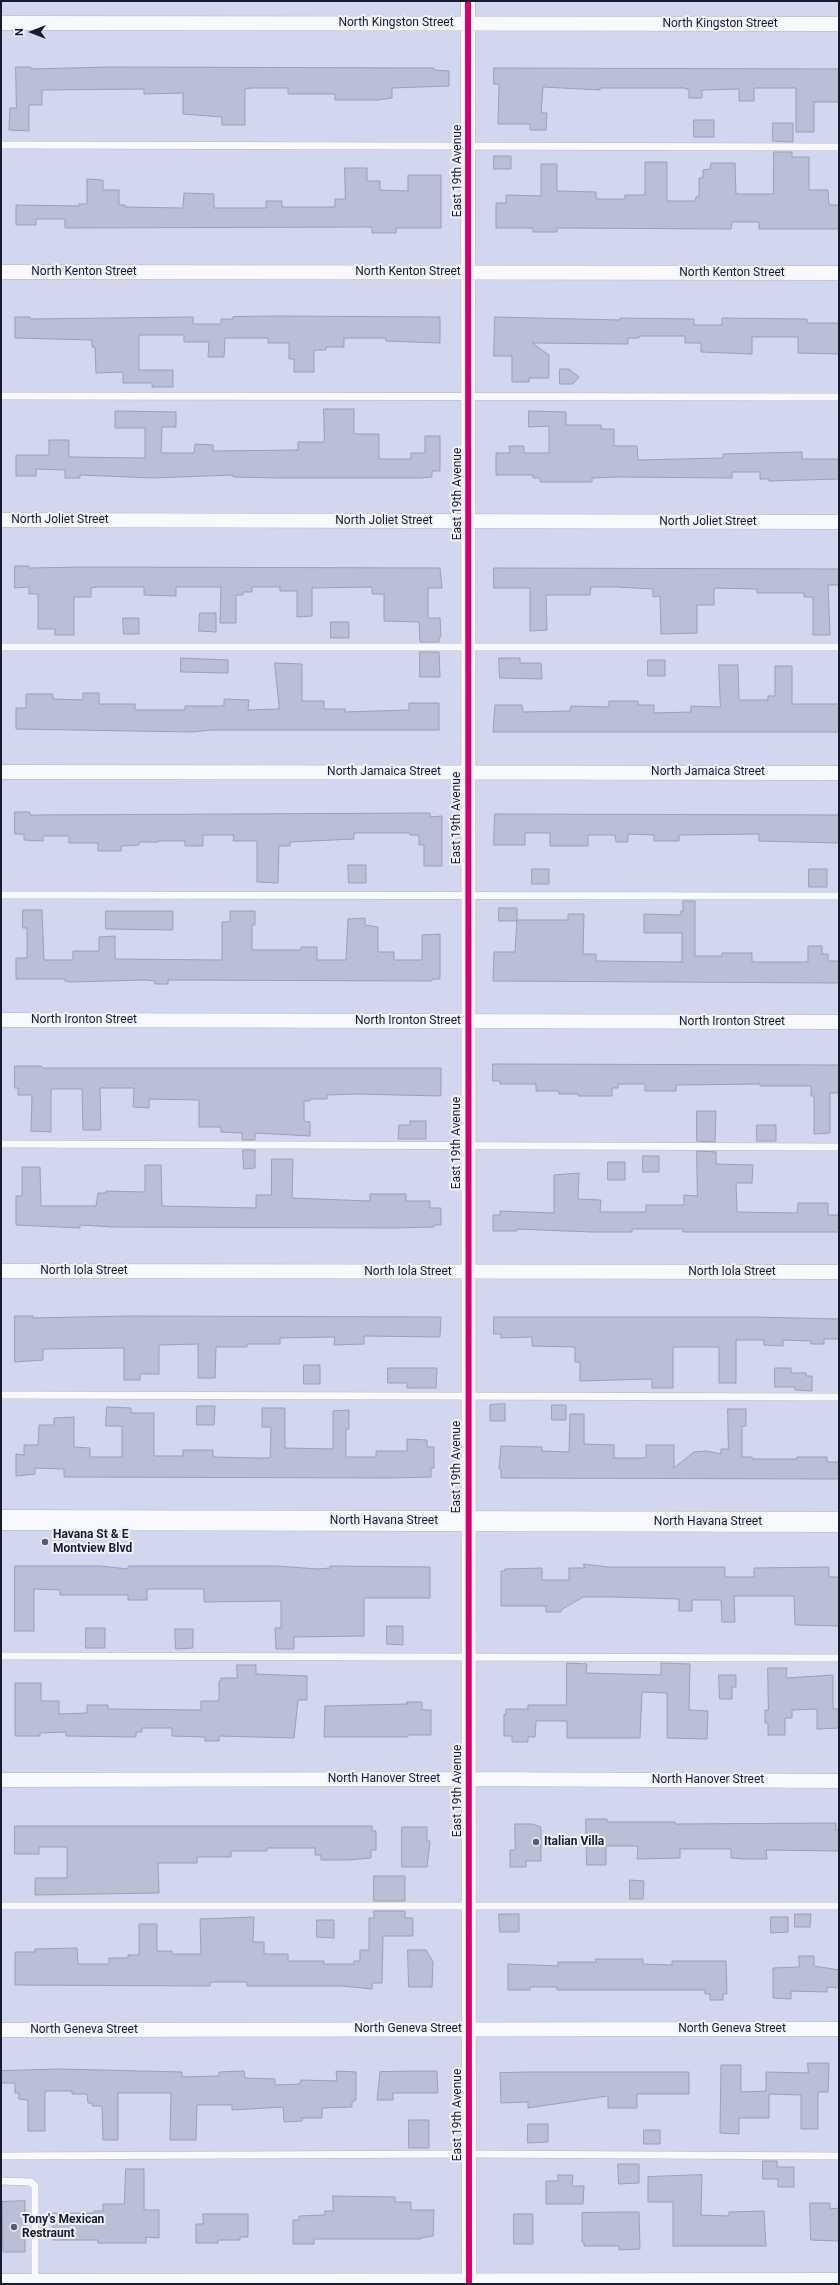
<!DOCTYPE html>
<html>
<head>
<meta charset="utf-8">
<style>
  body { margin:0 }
  #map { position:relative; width:840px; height:2285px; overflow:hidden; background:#d2d7ef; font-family:Roboto,sans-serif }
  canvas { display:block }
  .frame { position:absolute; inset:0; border:2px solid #181c30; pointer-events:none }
  .north { position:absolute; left:12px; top:12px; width:40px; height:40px; -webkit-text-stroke:3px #eff2fd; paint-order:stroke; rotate:270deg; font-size:11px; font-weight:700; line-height:16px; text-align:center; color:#181c30 }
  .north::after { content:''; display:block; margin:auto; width:14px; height:18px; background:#181c30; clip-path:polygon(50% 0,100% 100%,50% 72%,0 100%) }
</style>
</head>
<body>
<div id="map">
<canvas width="840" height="2285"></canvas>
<div class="frame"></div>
<div class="north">N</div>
</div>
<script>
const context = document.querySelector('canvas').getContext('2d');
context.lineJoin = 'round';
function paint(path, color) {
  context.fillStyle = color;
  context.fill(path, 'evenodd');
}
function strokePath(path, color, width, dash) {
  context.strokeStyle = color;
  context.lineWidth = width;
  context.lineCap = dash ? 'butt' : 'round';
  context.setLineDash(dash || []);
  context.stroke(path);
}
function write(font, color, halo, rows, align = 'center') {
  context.font = font + ' Roboto,sans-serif';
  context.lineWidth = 4;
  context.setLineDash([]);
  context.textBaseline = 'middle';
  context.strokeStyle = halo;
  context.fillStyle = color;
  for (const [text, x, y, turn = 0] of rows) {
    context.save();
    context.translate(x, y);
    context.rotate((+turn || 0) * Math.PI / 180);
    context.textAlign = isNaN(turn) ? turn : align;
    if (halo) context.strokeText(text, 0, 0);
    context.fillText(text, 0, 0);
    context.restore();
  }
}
const building = new Path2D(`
  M16,67H31V69L108,67L434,68V70L449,71V86L392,88V98L378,100H335V94H288V88H251L245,89V125H222V117L183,114V93L144,94V89L42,90V105H29V131L9,130L10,108H16Z
  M494,68L839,69V102H814V132H796V88H754V101H739V89L702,90V98H689V90L684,88H600V90L543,87L541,113H547L546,130H530V124H498L499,84H494Z
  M694,120H714V137H694Z
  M773,123H793V142L773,141Z
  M774,152H792V157H809V190H828L829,205H839V229H759V222H732L731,229L557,228V232H533V228H496V203H506V195L541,196V164H557V191L596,192V199H625V195H645V162H667V201H695L696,197H699V178H703V170L710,169L711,163H735L736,194H773Z
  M494,156H511V169H494Z
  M345,168H367V181H380V190L408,191V175H441V228H396V233H372V227L65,228V219H36V225H16V205L79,206V204H87V179L103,180V190H119V205H125V207L183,208L184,193L214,194V208H266V201H282V207H335V199H345Z
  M275,316L440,317V343L386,341V338H344V347H326V350H314V372H294V359H289V343H268V338H225L224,357H208L209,342H184V335H139V370H173V387H152V383H123V372L96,373L95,347H92V340L15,338V317H30V319L193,317V324H221V319H233V317Z
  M495,317L620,320V318L694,319V325H722V318L807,319V323H839V354L798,353V337H752V354L701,352V343H685V336H639V338H628V344L532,343L549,355V378H529V382H512V356H494Z
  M560,369H569L579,377L573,384H560Z
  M324,409H354V434H379V459H411V453H425V436H440V471H432V477L420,478H278L233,477V475L153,478L80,475V478H65V470L36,469V476H16V455H49V440H69V457L145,458V428H115V411L176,412V427H162L161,453H194L195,444L213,445V451L298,450V442H324Z
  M529,411L566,412V425H601V429H614V446H637L638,460L723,458V454L802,452V459H839V479L769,481V479H760V472H732V478L618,477L592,478V482H540V478H533V475H496V453H510L509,446H524V453H549V426L529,427Z
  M15,566H29V568L85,567L440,568L442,588H428V618H440L441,637H439V642H420L419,622L384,621V594H372V587L312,588V616L297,617V591H280V587H252V592H243V595H236V623H220L221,587H176V596L144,595V587H97L91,588V597H74V635H55V629H38V594H29V587L15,588Z
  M494,568L839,569V585H828L830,635H813V597H804V593H757V589L714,588V605H697V633L661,634L660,596L653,597V589L616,587H591L590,595H546L547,630L530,631V588H494Z
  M200,613H216V632L199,631Z
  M123,618H139V634H124Z
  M331,622H349V638H331Z
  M420,652H439L440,677H420Z
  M181,658L228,660V673L181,672Z
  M499,658H520V663H541L542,679L500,678Z
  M648,660H665V676H648Z
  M275,663L302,664V701H324V709H345V712L409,710V703H439V730H212L192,732L16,729V708H26V694H53V699L83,700V693H99V704H135V710H185V706H224V699L249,700L248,710L279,709Z
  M719,665H738L739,700H768V696H775V666H792V704H839V732H493L495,705H522L523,712L570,711L571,706L609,707V701H638V705H654V713L691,712V706L720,707Z
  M15,812H30V815L430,813V817L442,816V866H424V845H419V835H410V833H354V839L290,842V846H279L278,883L257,882V841H233L234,835H203V846H185V841H158V842H139V845L121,846V851H98V843H69V836H43V841L24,840V834H15Z
  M495,814L839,815V843L759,841V834L679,835V841H654V835L628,834V842H616L615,835H588V846H550V833H525V845H494Z
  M348,865H366V883H349Z
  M532,869H549V884H532Z
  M809,869H827V887H809Z
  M683,901H695V956H722V953H752V962H808V946H822V954H828V961H839V983L493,981L494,952H515L517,920H568V914H584L583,954H596V961L682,962V933H644V914L681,915V911H683Z
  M499,908H517V921H499Z
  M23,910H42L44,960H73V951H99V937L115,936V959L222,960V922H230V911H255V925H252V950H301V947H317V960H346L348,919L365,918V925L378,927V952H394V960H422V935L440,934V979H432V981L168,980V984H155V981L146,980L71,982L65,981V979H16V958H27V928H23Z
  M106,911H173V930L106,929Z
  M493,1064L839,1065V1093H830V1133L814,1134V1096H811V1086H760V1084L676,1085V1091H645V1084H618V1088H612V1096H578V1094H559V1091H536V1084H500V1081H493Z
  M15,1066H41L43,1068H441V1096L357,1094L327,1095V1099H310V1101H304V1121L310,1122V1136L255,1133V1140H242V1133L221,1132V1127H199V1100L149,1099V1108L133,1107L134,1088H100L101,1130H83L82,1089H51V1132L31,1131L32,1095H18V1088H15Z
  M697,1111H716L715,1142L697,1141Z
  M410,1121H426V1139H398L399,1125H410Z
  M757,1125H776V1141H757Z
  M243,1150H255V1168L244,1169Z
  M697,1151L716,1152V1164L753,1165L752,1183H736L737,1212L797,1213L798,1203H828V1215H839V1232H683V1229H632V1232H591L517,1229V1231H493V1215H500V1211L554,1213V1175L579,1173L578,1199L601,1200L600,1212H646V1205H684V1195L697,1196Z
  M643,1156H659V1172H643Z
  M272,1159H293L292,1198L370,1201V1194H406V1201H430V1208H441V1225H434V1227L394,1228L113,1227L80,1225V1228L16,1225V1196H22V1167H40L41,1206H96L98,1193H106V1191L145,1192V1165H161L162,1206L256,1208V1195H271Z
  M608,1162H625V1180H608Z
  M15,1316H33V1318L128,1316L441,1317L440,1337L364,1336V1344L334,1345L335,1337L280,1338V1344H247V1347H216L215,1378H198V1344L159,1345V1374H140V1380H124V1348L43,1349V1360L15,1362Z
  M494,1317H753L839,1319V1339H824V1344H811V1341L783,1340V1346L764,1345V1340H736V1383H719V1347H673V1388H652V1379L580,1381V1362H575V1347L532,1346V1337L501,1338V1334H494Z
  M304,1365H320V1384H304Z
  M388,1368H437L436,1388H407V1383H388Z
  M775,1368H791V1373H806V1376H812V1391L795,1390V1387H775Z
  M505,1404V1421H490V1405Z
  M552,1405H566V1420H552Z
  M197,1406H215L214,1425H197Z
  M107,1407L131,1408V1413H154V1456H183V1450H213V1457L258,1458H270L271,1427H262V1408H285V1448L333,1449V1411L349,1410V1429H346V1457H376V1451H407V1439L427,1440V1447H434V1468H431V1477L390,1478L64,1477V1469L35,1468V1474L16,1476V1454L24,1455V1445H38L39,1425H54V1418L74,1417V1447L90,1448V1457H122V1426H106Z
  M728,1409H746V1426H742V1457H752V1459H797V1457H827V1462H839V1479L501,1478V1469H499L501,1446L542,1447V1451L569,1452L570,1414H584V1444L614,1445V1458H646V1445H674V1468L694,1452L707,1451L721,1454V1449H728Z
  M584,1564L608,1567H725V1577H754V1568L829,1567V1577H839V1626L795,1625L794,1596H734L735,1622H722L721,1600H692V1611H679V1599L614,1597H583L561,1610V1612H546V1606H501V1571H505V1569L542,1568V1580H569V1568H584Z
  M15,1566H100L128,1569V1566H277L318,1569L330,1568V1566L430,1567V1598H364V1636L294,1637V1649H276L275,1628H281V1601L204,1602V1589H147V1600H128V1595H60V1590L34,1589V1631H15Z
  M387,1626H403V1645L387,1644Z
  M86,1628H105V1648H86Z
  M175,1629H193V1648L176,1649Z
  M567,1663L587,1664L586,1673L661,1675V1663L690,1664L689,1710L708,1711L707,1739L667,1738V1693L642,1692L640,1738H567V1721H536L535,1737H528V1742H512V1736H504V1714H506V1709H528V1705H566Z
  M237,1665H256V1674L307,1676V1700H298L294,1738L219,1736V1741H205V1737L172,1736V1728H142V1732H136V1737L66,1736V1732L40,1733V1736H15V1683H41V1701H59V1714L87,1713V1705H108V1709L201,1710V1701H219V1681H221V1678H237Z
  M768,1668H787L786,1678L833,1675V1709H839V1728L817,1729V1709L792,1710V1718H785V1735H768V1723H765V1710H768Z
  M719,1675H736V1687H732V1699H720Z
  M407,1702H422V1710H431V1735H408V1737H324L325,1706L407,1704Z
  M586,1819H607V1822H675V1824L836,1823V1830H839V1851L766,1850L767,1859H744L731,1858V1849H680V1858L637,1859L638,1846H606V1865H587Z
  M515,1824H532L541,1827V1861H526V1867H510V1850H515Z
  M15,1826H372V1831H376V1850H371V1858L348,1860H321V1855H315V1848H267V1851H231V1857H197V1863H158L159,1893L35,1895V1878H67V1847H39V1854H15Z
  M402,1827H427V1841H430L427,1867H402Z
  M374,1876H405V1901H374Z
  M630,1880L644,1881L643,1899H630Z
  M374,1911H405V1918H413V1936H383L382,1983H372V1989L342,1986H247V1982H210V1986L15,1985V1952H35V1949L77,1948L78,1964H109V1958H128V1955H139V1924H157V1951H172V1954H201L200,1919L254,1917L253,1942H264V1954H288V1961H324V1964H354V1961H360V1950H369V1918H374Z
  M499,1914H519V1932H500Z
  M795,1914H811L810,1927H795Z
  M771,1917H788V1932L771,1933Z
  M317,1920H334V1938L317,1937Z
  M408,1950H426L433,1962L432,1987H409Z
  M799,1956H814V1966L839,1970V1988L827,1987V1992L791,1991V1999L773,1998V1968L799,1967Z
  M596,1959H643V1964L672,1965V1961H726L727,1994H723V2000H710V1994H705V1990H557V1987H530V1990H508V1964L558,1966V1962H596Z
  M808,2063H829L828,2092H818V2129H801V2095L769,2094V2118H739V2134L720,2133L721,2065H741V2092L766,2091V2072L808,2073Z
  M60,2069L182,2072V2077L219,2076V2072L244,2071L245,2078L275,2079V2085L300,2084L301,2080L337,2081L336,2071L356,2072V2100L352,2102V2107L322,2108V2118H302V2121L284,2122L283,2107L232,2110V2105H197L196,2140H170L171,2093H118V2140H103L102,2106H92V2103H88L87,2094H72V2091H45V2131H28V2100L19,2099V2093H15V2083H1V2071Z
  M420,2071H437L438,2093H393V2100H377L380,2072Z
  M530,2072H689V2094H637V2108H608V2096L528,2108V2102L501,2103L500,2073Z
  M409,2120H429V2148H409Z
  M528,2124H548V2142L528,2143Z
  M644,2130H660V2144H644Z
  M763,2161H777V2167H794V2187H778V2179H763Z
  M618,2164H639V2183L619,2184Z
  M126,2169H144V2210H159V2238L146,2237V2243H98V2240H53V2213H94V2211H103V2204H124Z
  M558,2175H573L572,2186H584L583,2204H546V2181H558Z
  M702,2175L701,2215L729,2216V2212L764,2211L766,2246H673V2202H648V2177Z
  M333,2196L395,2197V2202H411V2210H434L433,2236L421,2238V2239H314V2244H293V2220H299V2216L325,2215V2211H333Z
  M25,2201V2252H3L2,2202Z
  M810,2203H830V2209L839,2208V2241L811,2240Z
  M619,2212H639L640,2249L619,2250V2246H584V2242H582V2213Z
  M203,2214H248V2237H240V2240H218V2243H196V2224H203Z
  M514,2214H533V2244H514Z`);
const lane = new Path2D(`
  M1,145L839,147
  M1,396L839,397
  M1,647H839
  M1,895L839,896
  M1,1144L839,1147
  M1,1395L839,1397
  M1,1656L839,1658
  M1,1906H839
  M1,2156L470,2154L839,2156
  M1,2181L31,2182L35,2186V2281`);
const street = new Path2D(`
  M468,1L469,2284
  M1,23L839,24
  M1,272L839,273
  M1,520L839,522
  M1,772L839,773
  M1,1020L839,1022
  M1,1271L839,1272
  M1,1780L469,1779L839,1781
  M1,2030L839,2029
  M1,2281L839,2280`);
const secondary = new Path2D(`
  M1,1520L839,1522`);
const cycleway = new Path2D(`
  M468,1L469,2284`);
const markers = [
  [45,1542,4,"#595d73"],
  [536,1842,4,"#595d73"],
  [14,2227,4,"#595d73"]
];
const streetNames = [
  ["North Kingston Street",396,23],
  ["North Kingston Street",720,24],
  ["East 19th Avenue",458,171,-90],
  ["North Kenton Street",84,272],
  ["North Kenton Street",408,272],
  ["North Kenton Street",732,273],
  ["East 19th Avenue",458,494,-90],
  ["North Joliet Street",60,520],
  ["North Joliet Street",384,521],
  ["North Joliet Street",708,522],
  ["North Jamaica Street",384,772],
  ["North Jamaica Street",708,772],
  ["East 19th Avenue",457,818,-90],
  ["North Ironton Street",84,1020],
  ["North Ironton Street",408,1021],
  ["North Ironton Street",732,1022],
  ["East 19th Avenue",457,1143,-90],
  ["North Iola Street",84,1271],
  ["North Iola Street",408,1272],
  ["North Iola Street",732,1272],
  ["East 19th Avenue",457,1467,-90],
  ["North Havana Street",384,1521],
  ["North Havana Street",708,1522],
  ["North Hanover Street",384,1779],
  ["North Hanover Street",708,1780],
  ["East 19th Avenue",458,1791,-90],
  ["North Geneva Street",408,2029],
  ["North Geneva Street",732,2029],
  ["North Geneva Street",84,2030],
  ["East 19th Avenue",458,2115,-90]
];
const poiNames = [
  ["Havana St & E",53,1535],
  ["Montview Blvd",53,1549],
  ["Italian Villa",544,1842],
  ["Tony's Mexican",22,2220],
  ["Restraunt",22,2234]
];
paint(building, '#babfd6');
strokePath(building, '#9c9fb4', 1);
strokePath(lane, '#b1b5cb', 8);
strokePath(street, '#b1b5cb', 15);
strokePath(secondary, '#b1b5cb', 21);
strokePath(lane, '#f8f9fd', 7);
strokePath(street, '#f8f9fd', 14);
strokePath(secondary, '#f8f9fd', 20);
strokePath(cycleway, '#d6006c', 6);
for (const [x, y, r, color] of markers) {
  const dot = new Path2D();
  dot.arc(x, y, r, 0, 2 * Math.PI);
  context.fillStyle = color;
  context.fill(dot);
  strokePath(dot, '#eff2fd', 1.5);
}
write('12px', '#181c30', '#eff2fd', streetNames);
write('bold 12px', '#181c30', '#eff2fd', poiNames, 'left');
</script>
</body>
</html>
